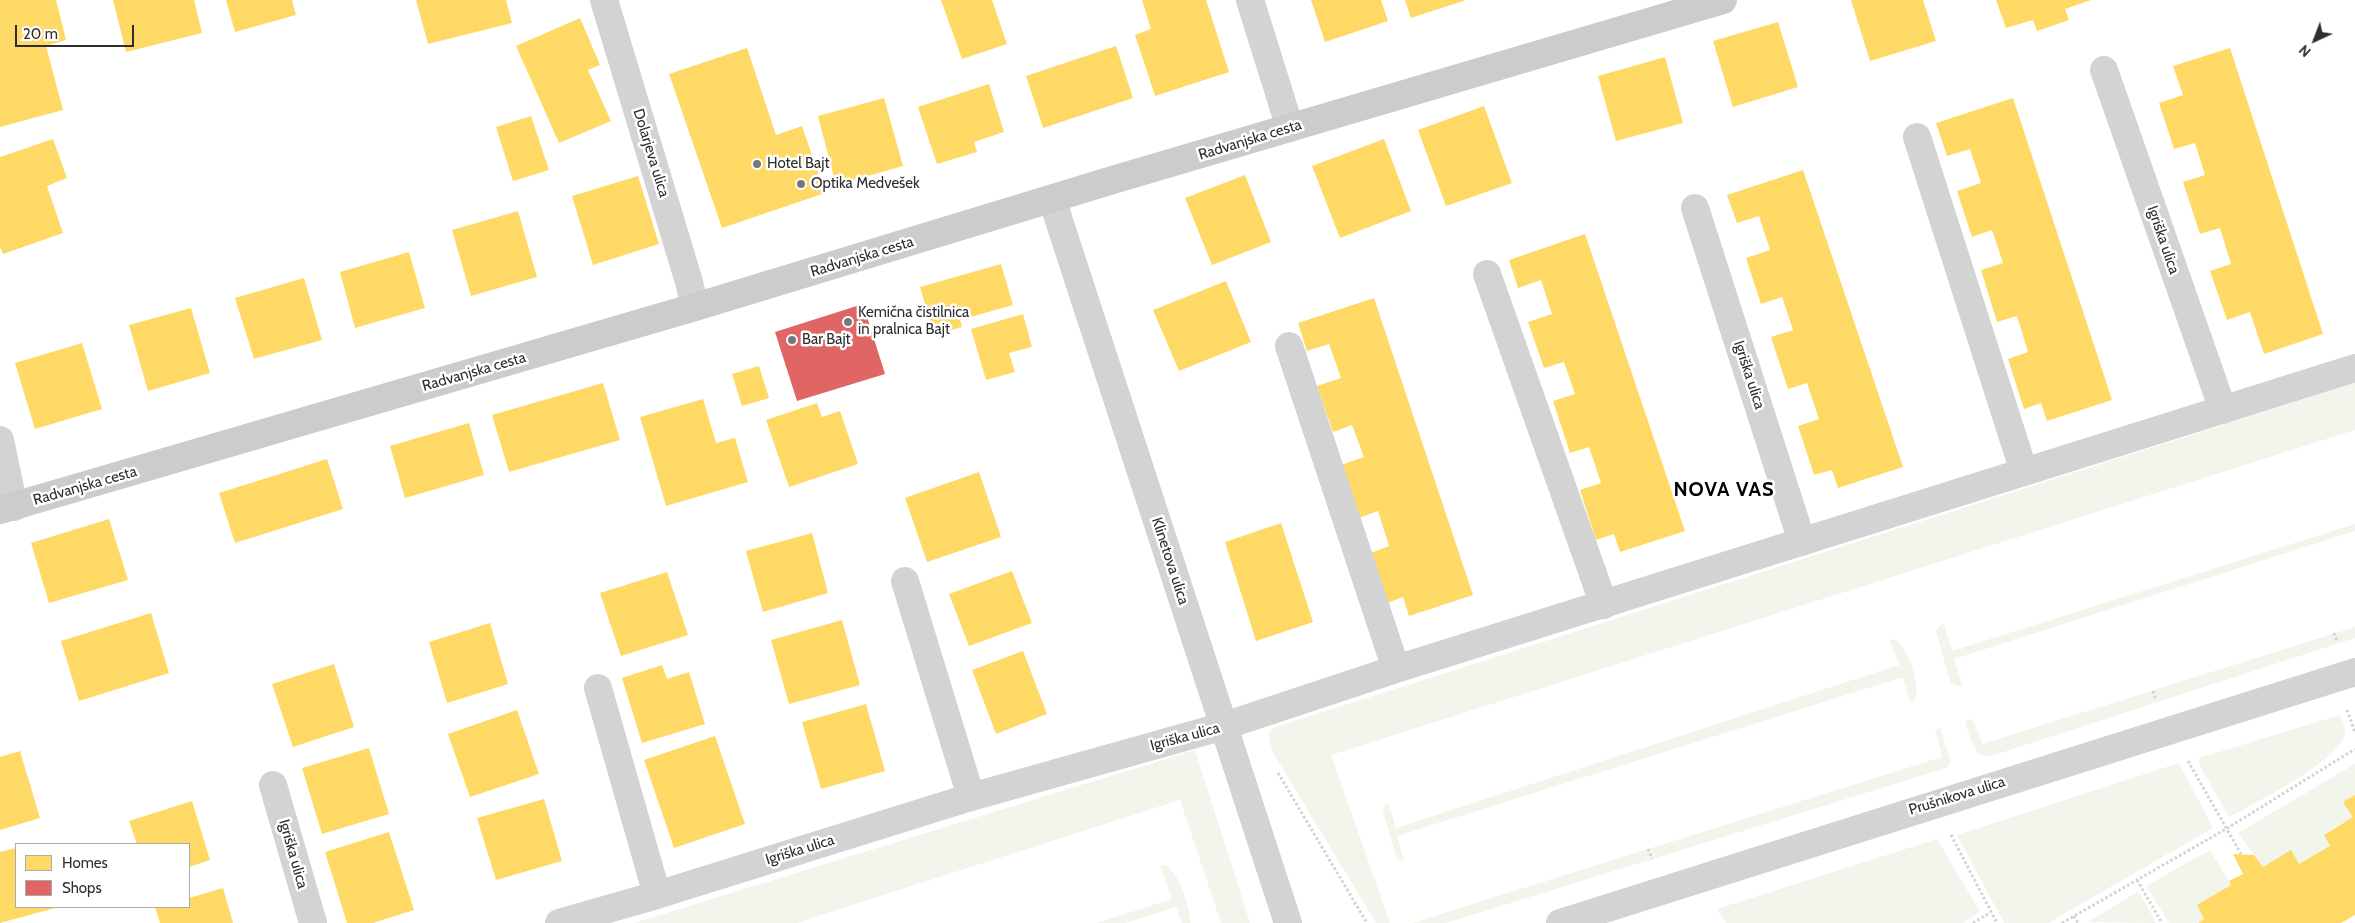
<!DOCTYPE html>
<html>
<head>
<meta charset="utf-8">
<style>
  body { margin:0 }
  #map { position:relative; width:2355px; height:923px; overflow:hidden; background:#fff; font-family:Cabin,sans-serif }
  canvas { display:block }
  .legend { position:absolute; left:15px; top:843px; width:175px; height:65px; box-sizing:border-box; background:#fff; border:1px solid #ababab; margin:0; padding:6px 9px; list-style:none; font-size:15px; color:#2e2e2e }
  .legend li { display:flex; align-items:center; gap:10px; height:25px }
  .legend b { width:25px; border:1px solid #ababab }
  .north { position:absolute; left:2290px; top:15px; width:50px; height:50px; -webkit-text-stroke:4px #fff; paint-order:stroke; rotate:223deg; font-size:14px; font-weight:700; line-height:20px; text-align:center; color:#2e2e2e }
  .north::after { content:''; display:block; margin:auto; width:18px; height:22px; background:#2e2e2e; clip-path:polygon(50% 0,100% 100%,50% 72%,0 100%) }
  .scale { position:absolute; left:15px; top:25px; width:119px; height:22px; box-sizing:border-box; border:2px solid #2e2e2e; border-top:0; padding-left:6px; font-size:15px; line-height:18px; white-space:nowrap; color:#2e2e2e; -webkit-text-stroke:4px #fff; paint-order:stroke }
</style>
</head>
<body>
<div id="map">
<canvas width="2355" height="923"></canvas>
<ul class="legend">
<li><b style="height:14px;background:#ffd966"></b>Homes</li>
<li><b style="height:14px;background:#e06666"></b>Shops</li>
</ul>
<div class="north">N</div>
<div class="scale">20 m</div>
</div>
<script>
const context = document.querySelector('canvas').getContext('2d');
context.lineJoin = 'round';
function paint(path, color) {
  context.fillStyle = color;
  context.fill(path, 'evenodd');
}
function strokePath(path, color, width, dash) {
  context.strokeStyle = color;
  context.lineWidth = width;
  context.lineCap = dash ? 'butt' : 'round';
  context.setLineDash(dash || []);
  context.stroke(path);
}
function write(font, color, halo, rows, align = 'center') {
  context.font = font + ' Cabin,sans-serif';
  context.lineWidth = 5;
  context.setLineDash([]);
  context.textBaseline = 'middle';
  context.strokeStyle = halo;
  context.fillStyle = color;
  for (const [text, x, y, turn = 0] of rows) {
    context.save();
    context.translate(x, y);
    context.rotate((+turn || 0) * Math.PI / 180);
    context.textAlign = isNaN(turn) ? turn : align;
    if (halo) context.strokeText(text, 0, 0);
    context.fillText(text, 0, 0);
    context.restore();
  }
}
const green = new Path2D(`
  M2355,383V430L1331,755L1390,923H1376L1272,751L1268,733L1276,727Z
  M2355,524V531L1954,659L1963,687L1951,683L1949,678L1936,631L1939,626L1944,624L1952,651Z
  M2355,627V638L1988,757C1972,754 1970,735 1965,721L1973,719L1982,744Z
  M1893,639C1907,642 1923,691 1914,701L1910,702L1903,677L1397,836L1404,861L1397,859L1383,812L1385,805L1389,804L1396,828L1899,665L1890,640Z
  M2340,715C2342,720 2346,727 2345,733C2342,760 2253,804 2229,817L2200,766L2199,758Z
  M1940,728L1951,762L1946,768L1446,923H1412L1942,757L1935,730Z
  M1195,750L1250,923H1221L1180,800L796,923H634Z
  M2179,763L2213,828L2048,923H2004L1957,835Z
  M2355,764V795L2344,802L2353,817L2324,834L2330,846L2299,864L2291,851L2263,867L2238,833Z
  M1937,839L1980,912L1962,923H1726L1717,909Z
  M2210,850L2231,885L2197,905L2204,919L2198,923H2169L2146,886Z
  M1163,865C1179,868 1189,908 1191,923H1182L1176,907L1126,923H1097L1172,899L1160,866Z
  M2139,891L2156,923L2088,922Z`);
const homes = new Path2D(`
  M0,0H56L66,40L46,46L63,110L0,127Z
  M113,0H194L202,33L126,52Z
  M226,0H292L296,15L235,32Z
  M416,0H506L512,23L428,44Z
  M941,0H992L1007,44L962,59Z
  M1142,0H1206L1229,72L1155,96L1135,35L1151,29Z
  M1311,0H1381L1388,21L1325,42Z
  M1405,0H1466L1411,18Z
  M1851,0H1923L1936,41L1870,61Z
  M1996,0H2091L2065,9L2069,20L2037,31L2033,20L2006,28Z
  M580,18L600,65L588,70L611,121L559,143L516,46Z
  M1778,22L1798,87L1733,107L1713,41Z
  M1116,46L1133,98L1043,128L1026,76Z
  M747,48L776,135L802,126L825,193L722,228L669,74Z
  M2230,48L2323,334L2264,354L2250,312L2227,320L2210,271L2231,264L2220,228L2200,234L2183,182L2205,175L2195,143L2174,149L2159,103L2183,95L2173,66Z
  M1665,57L1683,123L1616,141L1598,76Z
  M989,84L1004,132L974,142L977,152L937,164L918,107Z
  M884,98L903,166L836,185L818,116Z
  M2013,98L2112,400L2047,421L2041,403L2024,409L2008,359L2028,352L2017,316L1997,322L1981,270L2003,263L1992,230L1972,237L1957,191L1981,183L1970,149L1947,156L1936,123Z
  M1484,106L1512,183L1446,206L1418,130Z
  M531,116L549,170L513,181L496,127Z
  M53,139L67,178L47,186L63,233L3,254L0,247V157Z
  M1384,139L1411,211L1340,238L1312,166Z
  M1803,170L1903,467L1838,488L1832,470L1814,475L1798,426L1819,419L1807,383L1788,389L1771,337L1793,330L1782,297L1761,304L1746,258L1770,250L1759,216L1737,223L1727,195Z
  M1245,175L1271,242L1212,265L1185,198Z
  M638,176L659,244L593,265L572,196Z
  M518,211L537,277L471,296L452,230Z
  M1585,234L1685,531L1620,552L1614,534L1596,540L1580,490L1601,483L1589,447L1570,453L1553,401L1575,394L1564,362L1544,368L1528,322L1552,314L1541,280L1518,288L1509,260Z
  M409,252L425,308L355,328L340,272Z
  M1001,264L1013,305L960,320L962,327L934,335L920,287Z
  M304,278L322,340L254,359L235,298Z
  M1226,281L1251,342L1179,371L1153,310Z
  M1374,298L1473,595L1409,616L1403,597L1385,604L1368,554L1389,546L1378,511L1359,518L1341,465L1364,457L1352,425L1333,432L1317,386L1341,378L1329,344L1307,351L1298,323Z
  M191,308L210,373L148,391L129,325Z
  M1023,314L1032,347L1009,353L1015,372L986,380L971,329Z
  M82,343L102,409L35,429L15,363Z
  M759,366L769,398L742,406L732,374Z
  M603,383L620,440L509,472L492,415Z
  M703,399L716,443L735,438L748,482L666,506L640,417Z
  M817,403L822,417L840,411L858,464L789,487L766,420Z
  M469,423L484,475L405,498L390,446Z
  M327,459L343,509L235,543L219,493Z
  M979,472L1001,537L927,562L905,498Z
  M109,519L128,580L49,603L31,543Z
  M1281,523L1313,622L1256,641L1225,542Z
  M812,533L828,593L763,612L746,551Z
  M1012,571L1032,623L969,646L949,594Z
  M667,572L688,635L621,656L600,593Z
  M151,613L169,673L79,701L61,641Z
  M842,620L860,685L789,704L771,640Z
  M490,623L508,684L447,703L429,642Z
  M1023,651L1047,714L996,734L972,670Z
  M334,664L354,727L293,747L272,684Z
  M662,665L667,679L689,672L705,724L642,743L622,678Z
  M866,704L885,771L821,789L802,722Z
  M517,710L539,774L470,797L448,734Z
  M715,736L745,824L674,848L644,760Z
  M369,748L389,814L322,834L302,768Z
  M20,751L40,818L0,830V757Z
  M2355,795V915L2341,923H2198L2204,919L2197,905L2231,885L2229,881L2243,874L2233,854L2254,855L2263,867L2291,850L2299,864L2330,846L2324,835L2353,817L2343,802Z
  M544,799L562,861L496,880L477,818Z
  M192,801L210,860L189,867V844H137L129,821Z
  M389,832L414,910L373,923H347L325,852Z
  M16,848V907H55V908L0,923V852Z
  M223,888L233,923H160L155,907H189V898Z`);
const shops = new Path2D(`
  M863,304L885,374L797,401L775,332Z`);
const path = new Path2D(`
  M2334,633L2337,641
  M2153,691L2156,700
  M2347,710L2355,732
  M2188,761L2241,854
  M1278,773L1367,923
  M1951,835L1997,923
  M1648,849L1652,859
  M2137,880L2162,923
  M2074,916L2078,923
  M1973,923L1991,912
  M2062,923L2226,829L2355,749`);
const street = new Path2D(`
  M604,0L689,282L695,307
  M1250,0L1290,128
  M2104,70L2223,410
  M1917,137L2024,472
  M1052,199L1288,923
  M1695,208L1802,542
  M1487,274L1604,605
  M1289,346L1396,669
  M0,440L14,507
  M905,581L971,797
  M598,688L657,895
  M273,785L313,923
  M559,923L657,895L971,797L1224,726L1396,669L2355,368
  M1560,923L2355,672`);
const secondary = new Path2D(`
  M0,510L695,307L1116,179L1723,0`);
const markers = [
  [757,164,5,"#777"],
  [801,184,5,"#777"],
  [848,322,5,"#777"],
  [792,340,5,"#777"]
];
const streetNames = [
  ["Radvanjska cesta",1250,140,-17],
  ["Dolarjeva ulica",651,153,73],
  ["Igriška ulica",2163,240,71],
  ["Radvanjska cesta",862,257,-17],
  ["Radvanjska cesta",474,372,-16],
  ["Igriška ulica",1749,375,72],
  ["Radvanjska cesta",85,486,-16],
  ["Klinetova ulica",1170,561,72],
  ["Igriška ulica",1185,737,-15],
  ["Prušnikova ulica",1957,796,-17],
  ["Igriška ulica",800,850,-17],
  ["Igriška ulica",293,854,74]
];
const poiNames = [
  ["Hotel Bajt",767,164],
  ["Optika Medvešek",811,184],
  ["Kemična čistilnica",858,313],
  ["in pralnica Bajt",858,330],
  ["Bar Bajt",802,340]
];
const districtNames = [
  ["NOVA VAS",1724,490]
];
paint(green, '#f1f5eb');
paint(homes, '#ffd966');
paint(shops, '#e06666');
strokePath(path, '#d3d3d3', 3, [2.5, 2.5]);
strokePath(street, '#d3d3d3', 28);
strokePath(secondary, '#ccc', 28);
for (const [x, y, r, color] of markers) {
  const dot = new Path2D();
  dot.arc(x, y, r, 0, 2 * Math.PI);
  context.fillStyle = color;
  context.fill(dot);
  strokePath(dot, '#fff', 2);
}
write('15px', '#2e2e2e', '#fff', streetNames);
write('15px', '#2e2e2e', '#fff', poiNames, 'left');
context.letterSpacing = '1px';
write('bold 20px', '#000', '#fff', districtNames);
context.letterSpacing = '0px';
</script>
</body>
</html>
